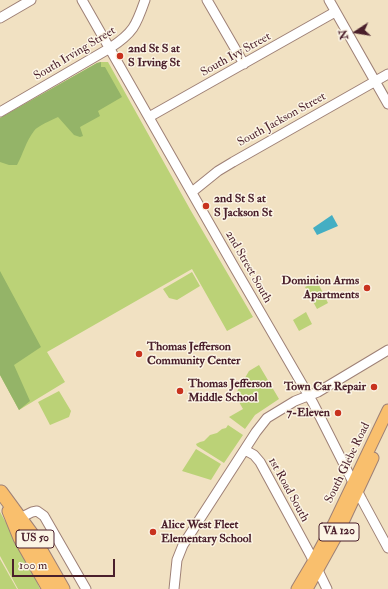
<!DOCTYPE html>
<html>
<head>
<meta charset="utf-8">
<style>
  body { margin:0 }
  #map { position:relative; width:388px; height:589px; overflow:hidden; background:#f1e1c2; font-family:"IM FELL Double Pica",serif }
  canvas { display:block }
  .north { position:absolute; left:336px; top:12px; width:40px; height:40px; -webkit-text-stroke:3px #fcf5e5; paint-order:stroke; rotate:258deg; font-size:11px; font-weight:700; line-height:16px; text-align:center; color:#4a1f2b }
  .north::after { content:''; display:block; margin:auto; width:14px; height:18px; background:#4a1f2b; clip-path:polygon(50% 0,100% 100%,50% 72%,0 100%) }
  .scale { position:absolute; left:12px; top:559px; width:103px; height:18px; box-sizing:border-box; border:2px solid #4a1f2b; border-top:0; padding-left:5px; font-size:12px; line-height:14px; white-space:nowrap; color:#4a1f2b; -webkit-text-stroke:3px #fcf5e5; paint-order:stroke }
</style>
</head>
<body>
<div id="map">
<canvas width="388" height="589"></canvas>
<div class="north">N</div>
<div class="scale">100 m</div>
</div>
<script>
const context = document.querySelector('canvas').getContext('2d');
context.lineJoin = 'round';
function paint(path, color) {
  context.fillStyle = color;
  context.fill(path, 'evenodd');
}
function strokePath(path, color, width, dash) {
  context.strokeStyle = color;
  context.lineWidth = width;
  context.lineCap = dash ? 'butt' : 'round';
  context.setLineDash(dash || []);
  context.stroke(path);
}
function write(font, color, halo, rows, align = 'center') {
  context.font = font + ' "IM FELL Double Pica",serif';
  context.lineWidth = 3;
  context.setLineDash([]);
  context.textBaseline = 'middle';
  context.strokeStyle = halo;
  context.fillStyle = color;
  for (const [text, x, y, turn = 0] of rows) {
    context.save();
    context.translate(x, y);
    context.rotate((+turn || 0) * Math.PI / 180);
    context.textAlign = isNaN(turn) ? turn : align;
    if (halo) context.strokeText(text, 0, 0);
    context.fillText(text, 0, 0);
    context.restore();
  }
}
const green = new Path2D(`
  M101,62H108L191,211L253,317L227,331L192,269L47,352L65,382L19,410L0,375V118L97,63Z
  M192,272L200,286L177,300L169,298L163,289Z
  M317,281L328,303L317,309L305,287Z
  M306,312L312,324L299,331L293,320Z
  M259,365L279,399L255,415L245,429L229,417L243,409L235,395L249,371Z
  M59,391L71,411L69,417L50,425L38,402Z
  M228,425L243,435L224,463L197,446L196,444L200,442L204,441L210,435L217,433L222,429L226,428Z
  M196,449L221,464L211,480L182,471Z
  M0,512L22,551L40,589H18L0,556Z
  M0,559L17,589H0Z`);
const forest = new Path2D(`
  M101,62V67H105L122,97L98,111L100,116L80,127L83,136L80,137L74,135L58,117C52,120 37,126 34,131C26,141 23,154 17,165H9L0,162V118L97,63Z
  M0,271L41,347L14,365L30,401L19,410L0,375Z`);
const water = new Path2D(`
  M332,215L338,226L317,235L313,228Z`);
const minor = new Path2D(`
  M82,0L233,265L313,403L362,500L388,548
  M207,0L244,64
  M329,0L388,104
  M0,18L31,0
  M0,112L110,48C133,33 136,26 145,0
  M149,117L335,12
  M192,192L218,171L233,162L388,74
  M245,450L254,455L260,462L310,554L327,589
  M20,518L32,512L37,511L44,516L86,589
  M174,589L177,560L183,545L256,432L267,418L295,401L318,392L388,350`);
const major = new Path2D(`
  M297,589L313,562L334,523L388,410
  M307,589L337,535L373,458`);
const highway = new Path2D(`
  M1,492L31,533L63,589
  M9,511L20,538L49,589`);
const markers = [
  [120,56,4,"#c8321e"],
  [206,206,4,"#c8321e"],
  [367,288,4,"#c8321e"],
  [139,354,4,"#c8321e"],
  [374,387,4,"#c8321e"],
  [180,391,4,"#c8321e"],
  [338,413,4,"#c8321e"],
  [153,532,4,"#c8321e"]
];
const shields = [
  [339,532,40],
  [35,539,38]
];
const shieldNames = [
  ["VA 120",339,532],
  ["US 50",35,539]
];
const poiNames = [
  ["2nd St S at",128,49],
  ["S Irving St",128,63],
  ["2nd St S at",214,199],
  ["S Jackson St",214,213],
  ["Dominion Arms",359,281,"right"],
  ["Apartments",359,295,"right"],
  ["Thomas Jefferson",147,347],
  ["Community Center",147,361],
  ["Thomas Jefferson",188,384],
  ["Middle School",188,398],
  ["Town Car Repair",366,387,"right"],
  ["7-Eleven",330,413,"right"],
  ["Alice West Fleet",161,525],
  ["Elementary School",161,539]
];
const streetNames = [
  ["South Irving Street",75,54,-31],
  ["South Ivy Street",236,55,-29],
  ["South Jackson Street",282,120,-29],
  ["2nd Street South",248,267,60],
  ["South Glebe Road",348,463,-64],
  ["1st Road South",288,490,61]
];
paint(green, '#bbd277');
paint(forest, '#94b468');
paint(water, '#44aec3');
strokePath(minor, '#9e8076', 11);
strokePath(major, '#9e8076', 13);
strokePath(highway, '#9e8076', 15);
strokePath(minor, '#fff', 9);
strokePath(major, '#f9bf6d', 11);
strokePath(highway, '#f9bf6d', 13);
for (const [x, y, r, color] of markers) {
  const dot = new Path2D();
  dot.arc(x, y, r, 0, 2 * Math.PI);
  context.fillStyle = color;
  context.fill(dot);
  strokePath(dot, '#fcf5e5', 1.5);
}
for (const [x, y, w] of shields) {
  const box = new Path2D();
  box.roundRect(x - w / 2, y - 9, w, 18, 3);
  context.fillStyle = '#fcf5e5';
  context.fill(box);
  strokePath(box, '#4a1f2b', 1);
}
write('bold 11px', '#4a1f2b', null, shieldNames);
write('bold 12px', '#4a1f2b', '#fcf5e5', poiNames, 'left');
write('12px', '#4a1f2b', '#fcf5e5', streetNames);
</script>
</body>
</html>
